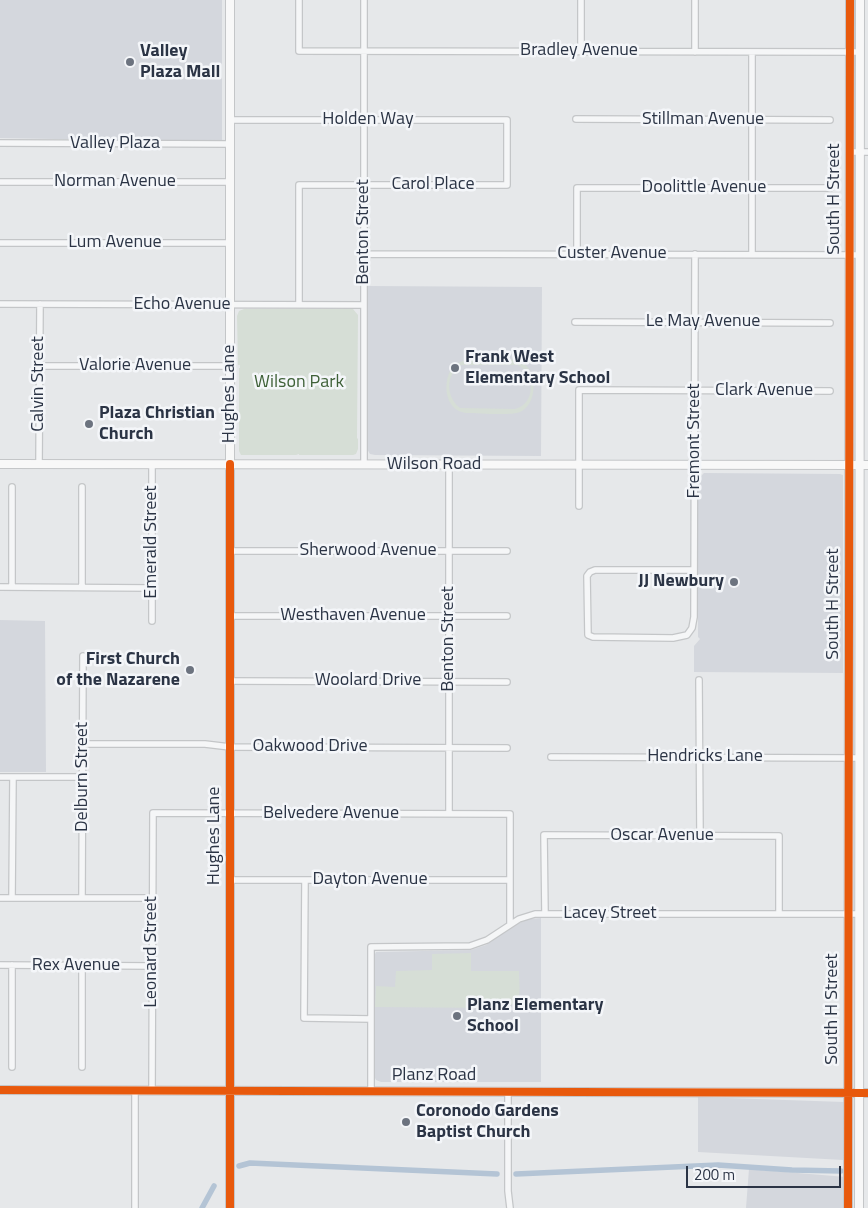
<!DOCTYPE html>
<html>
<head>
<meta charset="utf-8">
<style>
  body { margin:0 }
  #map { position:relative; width:868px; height:1208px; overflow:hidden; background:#e6e8ea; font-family:"Titillium Web",sans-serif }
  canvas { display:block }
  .scale { position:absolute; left:686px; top:1166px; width:155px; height:22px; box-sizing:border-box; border:2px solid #2b3445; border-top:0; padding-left:6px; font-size:15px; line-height:18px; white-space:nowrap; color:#2b3445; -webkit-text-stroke:4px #f4f6f9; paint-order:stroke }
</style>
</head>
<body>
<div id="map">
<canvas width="868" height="1208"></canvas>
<div class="scale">200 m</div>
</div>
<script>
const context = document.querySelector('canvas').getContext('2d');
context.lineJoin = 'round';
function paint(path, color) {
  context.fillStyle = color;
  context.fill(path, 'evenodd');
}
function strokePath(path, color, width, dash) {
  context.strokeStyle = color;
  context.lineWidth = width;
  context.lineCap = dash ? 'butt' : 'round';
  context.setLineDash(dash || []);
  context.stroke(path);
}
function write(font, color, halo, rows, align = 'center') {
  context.font = font + ' "Titillium Web",sans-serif';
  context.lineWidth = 5;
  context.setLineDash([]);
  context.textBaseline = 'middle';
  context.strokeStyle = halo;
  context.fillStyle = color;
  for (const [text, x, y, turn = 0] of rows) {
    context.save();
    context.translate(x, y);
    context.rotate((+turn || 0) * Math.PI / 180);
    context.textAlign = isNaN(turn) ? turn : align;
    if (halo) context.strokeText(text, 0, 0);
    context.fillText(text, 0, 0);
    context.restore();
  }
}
const built = new Path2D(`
  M0,0H222V142L0,138Z
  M368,286L542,287L541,456L375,455L370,454L367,449Z
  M704,473L840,474L843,475V673L694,672V646L700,639L698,637V479Z
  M0,620L45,621L46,772H0Z
  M541,918V1082H381L376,1080L374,1076V956L376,952L471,950L486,945L514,925L529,919Z
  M698,1097L844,1102L843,1160L698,1152Z
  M749,1169L846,1177L845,1208H746Z`);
const green = new Path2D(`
  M244,309H353L358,315L357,438L358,439V449L356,454L353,455H299V454L296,455H241L239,451V368H240V365H238L237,316L239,311Z
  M465,360C477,360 509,357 519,361C528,364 532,373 533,382C535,393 531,407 520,412C511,416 478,413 466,413C443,410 442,379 454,365ZM461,365H518C535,374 536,404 515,409L460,408C446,397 445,375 461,365Z
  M471,953V971H519C519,993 525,1006 497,1008L375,1007L376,986L395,987L396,971L432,970V954Z`);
const canal = new Path2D(`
  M239,1166L250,1163L497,1174
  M516,1174L718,1165L792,1170L841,1171
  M202,1208L214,1186`);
const street = new Path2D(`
  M299,0V51L860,52
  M581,51V0
  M695,52V0
  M576,119L830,120
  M230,120H507V185H299V305
  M0,143L230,144
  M849,152H868
  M0,182H230
  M0,243H230
  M364,254L860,255
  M577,254V188H830
  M752,254V52
  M0,304L364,305
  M575,322L830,323
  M39,366H230
  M39,464L40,304
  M364,465V0
  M12,487V587
  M82,487V587
  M579,506V390L830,391
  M230,551H507
  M694,570H595L590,572L587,576L588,635L593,637L673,638L687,635L692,628L694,617L695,254
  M0,587L152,588
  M230,616H507
  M152,621V464
  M699,680L700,836
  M230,681L507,682
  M83,744H205L230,747L507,748
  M551,757L859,758
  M0,777H83
  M449,814V465
  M230,880H510
  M305,880L304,1018L371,1019
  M0,898H152
  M12,898L13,777
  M82,898L83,656
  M545,914L544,835L779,836V914
  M0,965L152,966
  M12,1067V965
  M82,1067V966
  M152,1090L153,813L510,814V923
  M371,1091V947L470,946L487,940L519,919L535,914H858
  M508,1091V1191L510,1208
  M135,1208V1090`);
const secondary = new Path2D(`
  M0,464L868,465
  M0,1090L868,1093
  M230,1208V0
  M848,1208L850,0
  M859,1208L860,0`);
const cycleway = new Path2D(`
  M0,1090L868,1093
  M230,1208V464
  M848,1208L850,0`);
const markers = [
  [130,62,5,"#6c737f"],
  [455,368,5,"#6c737f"],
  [89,424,5,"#6c737f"],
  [734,582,5,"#6c737f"],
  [190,670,5,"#6c737f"],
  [457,1016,5,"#6c737f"],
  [406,1122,5,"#6c737f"]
];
const streetNames = [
  ["Bradley Avenue",579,51],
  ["Holden Way",368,120],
  ["Stillman Avenue",703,120],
  ["Valley Plaza",115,144],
  ["Norman Avenue",115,182],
  ["Carol Place",433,185],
  ["Doolittle Avenue",704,188],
  ["South H Street",835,199,-90],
  ["Benton Street",364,232,-90],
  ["Lum Avenue",115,243],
  ["Custer Avenue",612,254],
  ["Echo Avenue",182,305],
  ["Le May Avenue",703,322],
  ["Valorie Avenue",135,366],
  ["Calvin Street",39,384,-90],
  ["Clark Avenue",764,391],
  ["Hughes Lane",230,394,-90],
  ["Fremont Street",695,441,-90],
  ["Wilson Road",434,465],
  ["Emerald Street",152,542,-90],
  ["Sherwood Avenue",368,551],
  ["South H Street",834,604,-90],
  ["Westhaven Avenue",353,616],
  ["Benton Street",449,639,-90],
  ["Woolard Drive",368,681],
  ["Oakwood Drive",310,747],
  ["Hendricks Lane",705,757],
  ["Delburn Street",83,777,-90],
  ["Belvedere Avenue",331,814],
  ["Hughes Lane",215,836,-90],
  ["Oscar Avenue",662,836],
  ["Dayton Avenue",370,880],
  ["Lacey Street",610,914],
  ["Leonard Street",152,952,-90],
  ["Rex Avenue",76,966],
  ["South H Street",833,1009,-90],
  ["Planz Road",434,1076]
];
const poiNames = [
  ["Valley",140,52],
  ["Plaza Mall",140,73],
  ["Frank West",465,358],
  ["Elementary School",465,379],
  ["Plaza Christian",99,414],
  ["Church",99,435],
  ["JJ Newbury",724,582,"right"],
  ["First Church",180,660,"right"],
  ["of the Nazarene",180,681,"right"],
  ["Planz Elementary",467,1006],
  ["School",467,1027],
  ["Coronodo Gardens",416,1112],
  ["Baptist Church",416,1133]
];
const parkNames = [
  ["Wilson Park",299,383]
];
paint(built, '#d4d7dd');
paint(green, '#d6ded6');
strokePath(canal, '#b4c4d5', 5.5);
strokePath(street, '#c4c6c8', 8);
strokePath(secondary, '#c4c6c8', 10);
strokePath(street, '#f5f6f7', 5.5);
strokePath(secondary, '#f8f8f8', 8);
strokePath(cycleway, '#e8590c', 8);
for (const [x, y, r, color] of markers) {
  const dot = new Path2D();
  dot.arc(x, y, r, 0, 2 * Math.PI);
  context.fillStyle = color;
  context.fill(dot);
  strokePath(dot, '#f4f6f9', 2);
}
write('18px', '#2b3445', '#f4f6f9', streetNames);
write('bold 18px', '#2b3445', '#f4f6f9', poiNames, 'left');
write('18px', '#3f6138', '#f4f6f9', parkNames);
</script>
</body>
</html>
